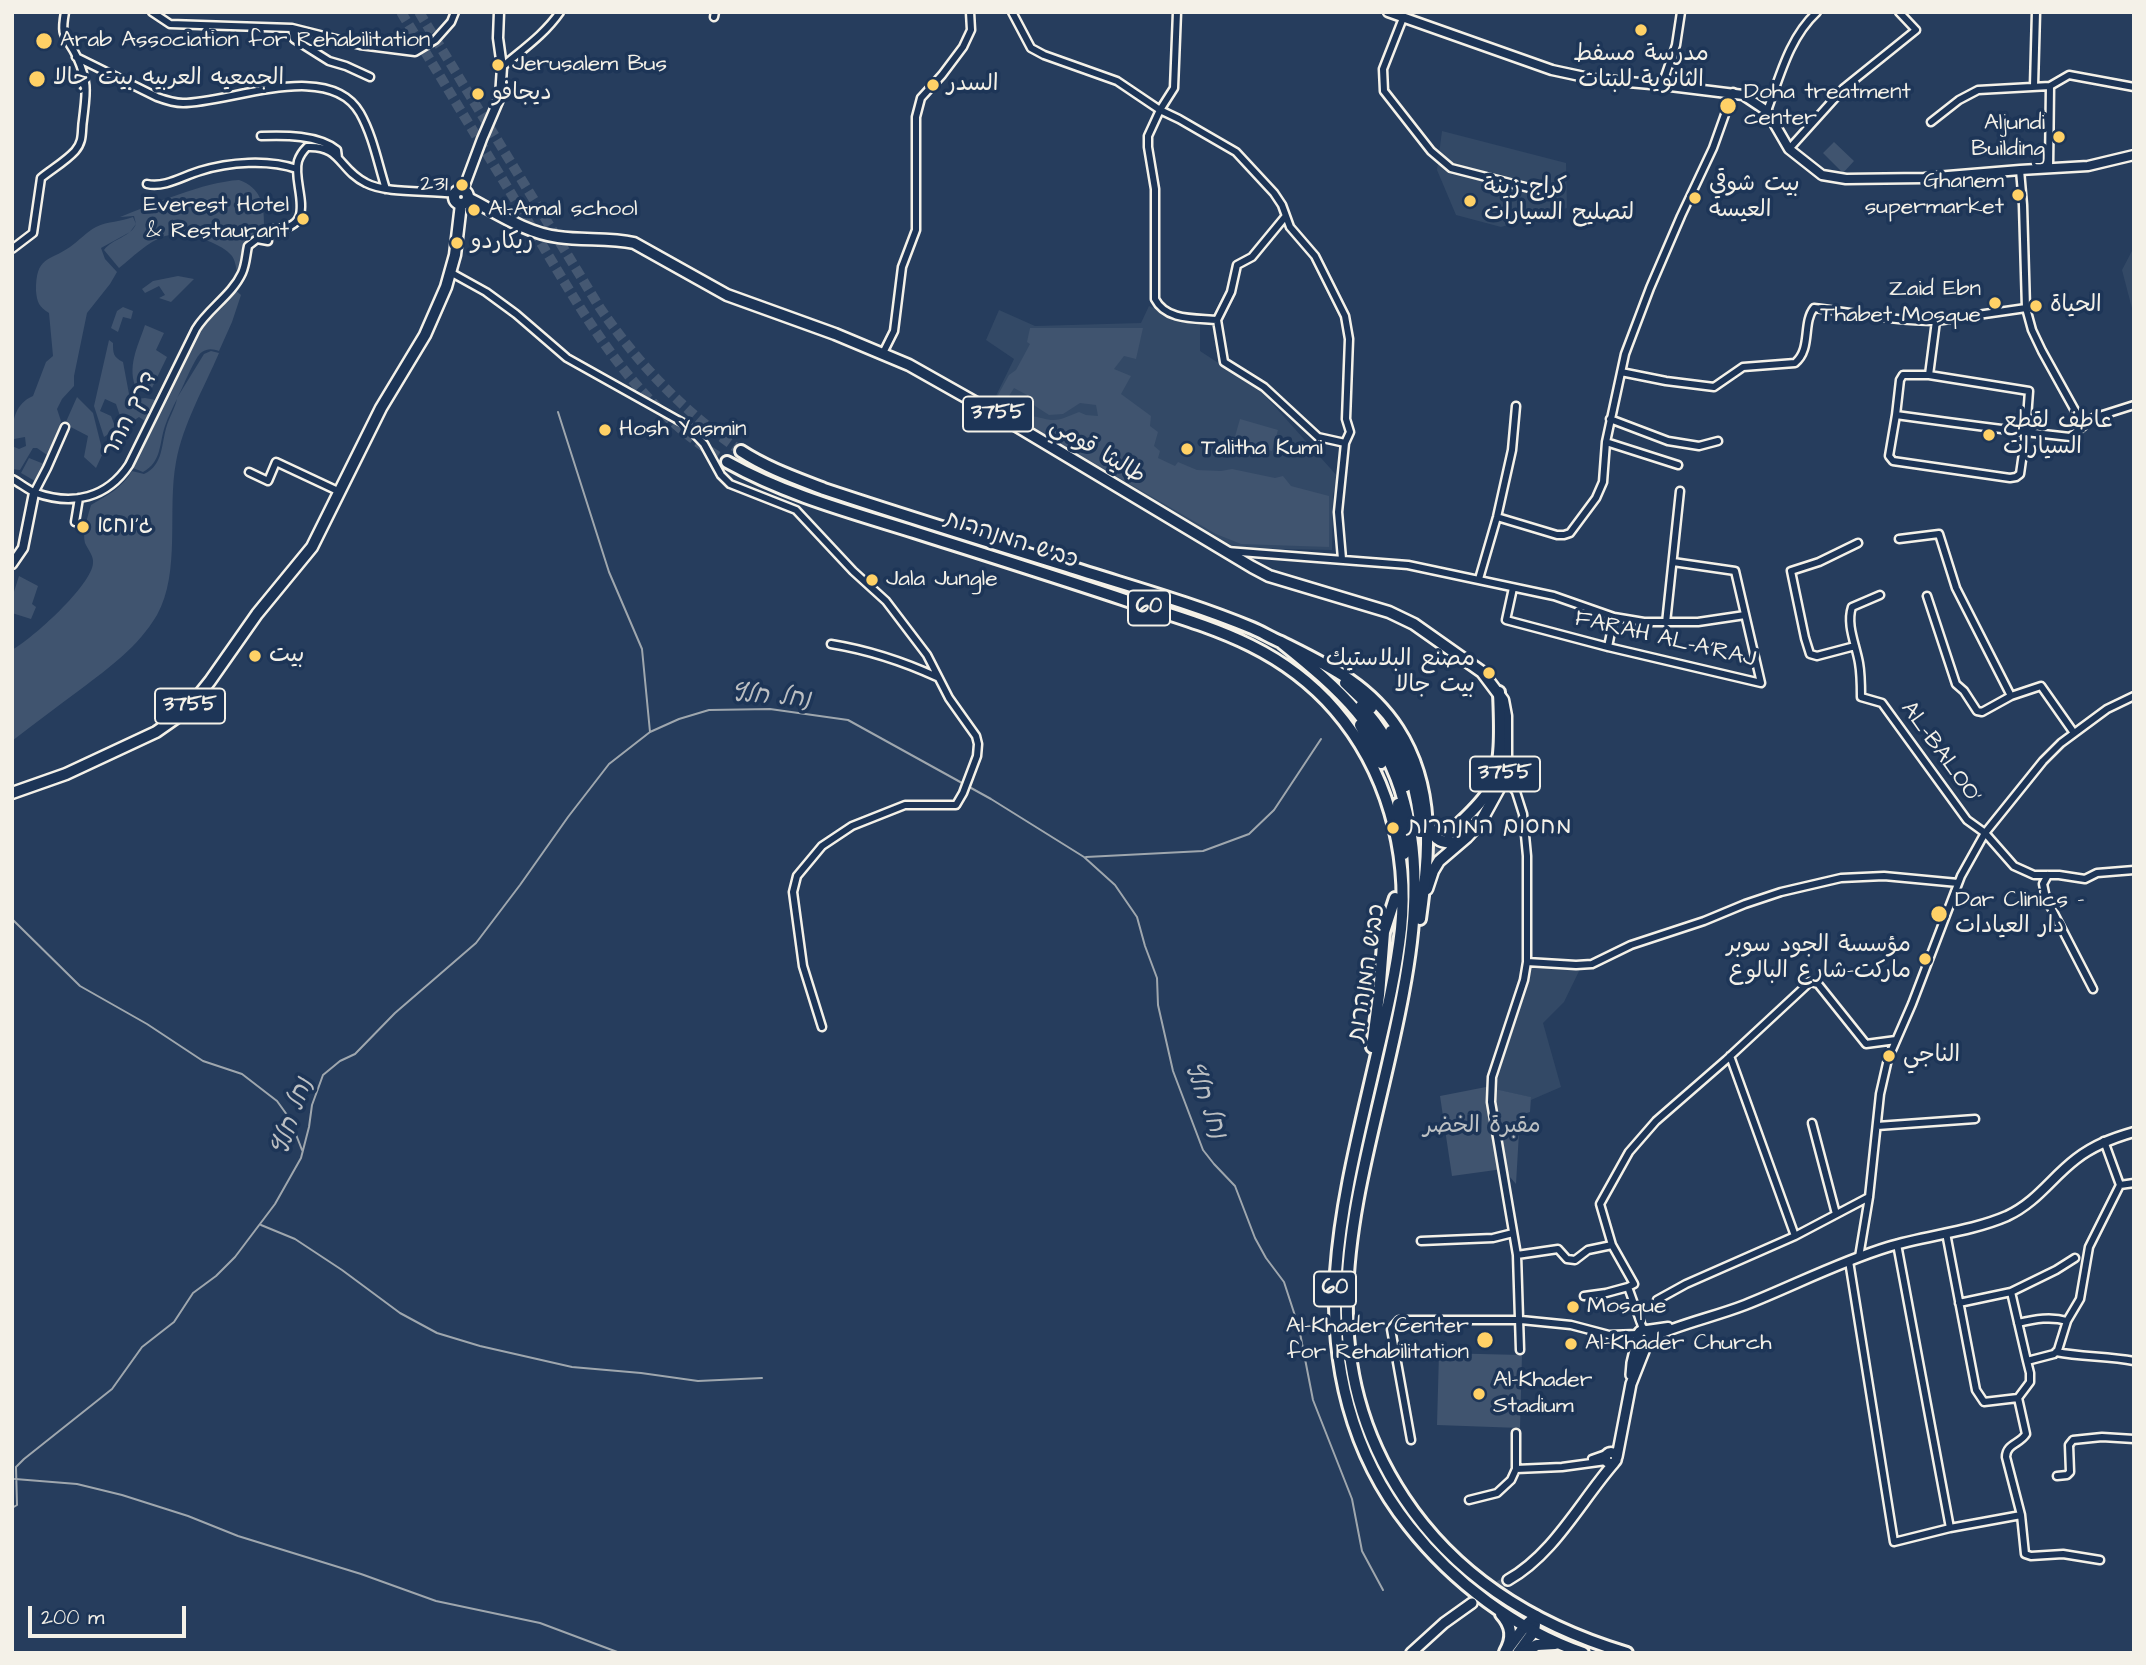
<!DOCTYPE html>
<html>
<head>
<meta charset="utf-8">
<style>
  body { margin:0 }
  #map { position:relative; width:2146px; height:1665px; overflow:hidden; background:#263d5d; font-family:"Architects Daughter",sans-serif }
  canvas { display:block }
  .frame { position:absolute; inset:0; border:14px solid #f4f1e8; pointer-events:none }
  .scale { position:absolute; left:28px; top:1606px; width:158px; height:32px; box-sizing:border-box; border:4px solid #f4f1e8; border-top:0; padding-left:9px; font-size:21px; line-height:24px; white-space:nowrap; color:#f4f1e8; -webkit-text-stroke:5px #1d3557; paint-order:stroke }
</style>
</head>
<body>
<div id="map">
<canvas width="2146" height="1665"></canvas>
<div class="frame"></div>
<div class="scale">200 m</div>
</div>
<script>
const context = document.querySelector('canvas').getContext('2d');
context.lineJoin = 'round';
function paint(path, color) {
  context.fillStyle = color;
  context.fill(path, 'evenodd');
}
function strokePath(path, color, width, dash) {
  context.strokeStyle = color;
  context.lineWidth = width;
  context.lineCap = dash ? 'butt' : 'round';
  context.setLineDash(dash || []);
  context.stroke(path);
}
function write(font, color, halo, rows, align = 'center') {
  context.font = font + ' "Architects Daughter","Playpen Sans Arabic","Playpen Sans Hebrew",sans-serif';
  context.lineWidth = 7;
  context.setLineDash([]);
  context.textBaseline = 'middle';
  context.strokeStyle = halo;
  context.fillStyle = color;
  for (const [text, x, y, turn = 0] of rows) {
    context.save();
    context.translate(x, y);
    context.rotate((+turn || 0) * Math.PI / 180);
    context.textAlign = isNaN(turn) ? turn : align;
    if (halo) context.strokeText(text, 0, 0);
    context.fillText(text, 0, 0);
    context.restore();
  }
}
const built = new Path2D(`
  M1442,131L1566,163L1567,208L1501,227L1456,215L1437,170Z
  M2134,247V316L2122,270Z
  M1149,306L1181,320L1200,321V351L1260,390L1339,478L1333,494L1332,550L1238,548L1204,535L991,406L1014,359L986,340L999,310L1035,326L1141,323Z
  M1532,964L1581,967L1564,1002L1543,1023L1561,1087L1531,1100L1530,1097L1494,1089L1530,977Z`);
const green = new Path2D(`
  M1834,142L1854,161L1843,173L1823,153Z
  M239,180C261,188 264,204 264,225L245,241L237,272C236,267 235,260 232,256C220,241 183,231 165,236C148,241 132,258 119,268L104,250C113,238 131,237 136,224L130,232L101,248L105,259L117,272L110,284L87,313L74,376V386L62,399L57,409L61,421L52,449L47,455L37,448H33L20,470L12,469V446L19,449L26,446L25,437L14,439L12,437C12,420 16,403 33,396L46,362L53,356L49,313C39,307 37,302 36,291C36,256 48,262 70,247C79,241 86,232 96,227C108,221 121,222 133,217L136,224L134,216L120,217C153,204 204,182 239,180Z
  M178,276L194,279L171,302L159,298L165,295L159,286L145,293L142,289L153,281Z
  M234,289L241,295L232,322L219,351C213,349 208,348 202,352C195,356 183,388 177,398L204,354L211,351L219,353C204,388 183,424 176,462C167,510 181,572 157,615C138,647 110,667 81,689C58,706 35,723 12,741V650C32,639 92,585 93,563C94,556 88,550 85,543C82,532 88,516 91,505C108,495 122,488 132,471L144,474C164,465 161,443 167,425C170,416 175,408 177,399C173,407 168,417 165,426C159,443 162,462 143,472L133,468L195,338L213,309Z
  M123,307L133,311L131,319L123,317L118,332L111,328L117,311Z
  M145,325L164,333L156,350L167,357L150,392L137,390C126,368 138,346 145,325Z
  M1030,328H1143L1136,359L1124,356L1114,369L1131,376L1121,394L1151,416L1150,426L1158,432L1154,446L1160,451L1158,458L1175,466L1178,462L1197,470L1221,471L1232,469L1275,478L1283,476L1291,486L1329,496V547L1241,544L1216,534L1025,423L1028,416C1037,416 1043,419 1051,420C1061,421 1070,415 1079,412L1086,415L1098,416L1096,405L1080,403L1063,414L1049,415L1029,402L1027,395L1014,388L1009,396L1015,400L1008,412L993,404L1009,375L1016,370L1030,344L1027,342Z
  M109,340L113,343C113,353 113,357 123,362L129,394L137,399L145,398L156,400L145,421L139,417L133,421L131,426L123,425L116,404L105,399L100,411L111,416L116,429L104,437L94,406Z
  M77,397L93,413L103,453L96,468L84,457L88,436L65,424Z
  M1240,419L1278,430L1272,451L1234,440Z
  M29,458L44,464L35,481L21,473Z
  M19,576L38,586L32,604L36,607L31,619L12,613V598Z
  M1486,1087L1531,1097L1530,1112L1520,1115L1516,1184L1503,1169L1452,1176L1440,1096Z
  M1439,1353L1522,1355L1520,1428L1437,1425Z`);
const stream = new Path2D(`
  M558,412L609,572L642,649L650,732
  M1086,857L1203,851L1249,834L1274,810L1321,739
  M12,919L80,986L147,1024L203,1061L242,1074L277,1101L290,1119L302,1150
  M261,1225L295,1239L342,1270L400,1313L437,1333L480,1346L572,1367L641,1373L698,1381L762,1378
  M15,1479L77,1484L122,1495L188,1516L238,1536L361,1574L436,1601L540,1623L620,1653
  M12,1508L17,1505L16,1467L24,1459L112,1389L142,1347L174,1322L193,1293L216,1276L235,1257L275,1204L301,1158L309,1127L312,1105L323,1075L340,1061L355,1054L395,1013L476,943L520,885L568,817L609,764L650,732L679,719L709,710L770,709L848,720L991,799L1084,857L1115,885L1137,917L1145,946L1157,978L1158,1005L1173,1071L1203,1150L1214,1164L1235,1186L1255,1238L1266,1258L1284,1282L1299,1328L1313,1400L1352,1499L1362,1551L1383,1590`);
const secondaryTunnel = new Path2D(`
  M1476,1600L1508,1580`);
const trunkTunnel = new Path2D(`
  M401,12C443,81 484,149 526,218C583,312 629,403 727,462
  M419,12L600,308C639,365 684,412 741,451
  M1400,889L1447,836`);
const minor = new Path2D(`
  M152,12L170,24L292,28L360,45L415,52L435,40L451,22L455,12
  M1012,12L1031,48L1044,55L1117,81L1160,110L1179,119L1236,152L1274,193L1282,205L1290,227L1315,256L1345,316L1349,339L1346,419L1350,432L1345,443L1338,512L1342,559
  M1177,12L1174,88L1160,110L1148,136V147L1155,189V299C1166,321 1196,318 1217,320
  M714,17L715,12
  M1403,18L1383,69L1384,91L1431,151L1451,168L1533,189
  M292,28L294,39L329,61L346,66L370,77
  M76,57L157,97C165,100 173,103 183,103C230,103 329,59 360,113C373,136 378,164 386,189
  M502,67C523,49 544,35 560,12
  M1662,85L1676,45L1681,12
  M2034,86L2036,12
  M1767,111C1780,76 1789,38 1817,12
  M1931,122L1959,100L1978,90L2050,86L2069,75L2134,87
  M261,136C285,135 318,135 337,150L338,158
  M1789,149L1844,88L1916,30L1899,12
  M2049,168L2050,86
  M2020,170L2023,205L2026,308L2032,330L2042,351L2083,425
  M147,184C165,188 183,176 200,171C229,162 268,159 297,169
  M1285,217L1252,257L1237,265L1231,292L1217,320L1224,362L1264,387L1318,437L1345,443
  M271,229C322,230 291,185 298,161C300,155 303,151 307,147C341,145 339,170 366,183C387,194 429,190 454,194
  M12,249L33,233L41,178C52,169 66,161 75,151C84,141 81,131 83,120C86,93 89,84 77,57C66,34 60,40 65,12
  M450,272L486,292L516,314L567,358L685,424L704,444L721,475L730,484L796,510L853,571L886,601L927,655L949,698L976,736L978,744L977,756L963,793L956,805H905L852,826L822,846L797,876L793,892L803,966L822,1027
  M883,353L894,331L902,267L916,230V117L921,98L942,75L963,47L971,30L970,12
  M1621,372L1666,381L1714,387L1743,367L1795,363C1812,349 1802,323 1814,308C1855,313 1895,321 1936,321L2026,308
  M1929,375L1936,321
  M1896,415L1900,380L1903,375H1929L2029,391L2026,432L2020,474L2016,477L2010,478L1893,461L1889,456L1896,415C1954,423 2012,431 2070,437L2093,418L2134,405
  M1610,419L1668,441L1699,446L1718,441
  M1606,442L1678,465
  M249,472L268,481L276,462L340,492
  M12,479C20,483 28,490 36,493C73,506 107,498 129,465L196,329C208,309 232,295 242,273C246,264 246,255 248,246L257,239L268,241
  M34,493L47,468L65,427
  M1497,517L1557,535H1564L1570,533L1596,498L1603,482L1606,442L1625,354L1650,288L1681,216L1713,148L1733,92
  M75,522L79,498
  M1899,539L1939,534L1956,588L2011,696
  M1227,551L1408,565L1554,596L1614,617L1644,622H1698L1745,615
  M1479,579L1497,517L1512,450L1516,406
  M1513,588L1506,620L1608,647L1761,683L1735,571L1673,562
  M1880,595L1852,607C1846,625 1856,645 1859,663C1861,674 1861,686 1861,697L1882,703L1967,820L1985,833L2014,866L2034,875H2059L2085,879L2097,873L2134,870
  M1927,596L1956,684L1964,691L1977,711L1982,712L2011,696L2041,686L2074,733
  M1666,623L1680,491
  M831,644C868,650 902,661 937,677
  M1855,646L1817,656L1810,654L1805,638L1791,571L1819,562L1858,543
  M1608,647L1614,617
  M1504,776L1516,792L1523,814L1527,856V962L1524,980L1492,1077L1491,1102L1517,1255L1520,1350
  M2048,875L2043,884L2046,898L2093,989
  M1527,962L1576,965L1592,964L1631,945L1704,921L1745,904L1781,892L1841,878L1884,876L1958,883
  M1730,1056L1795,1236
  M1812,1123L1836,1214
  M1877,1126L1975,1119
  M2120,1185L2134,1183
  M1946,1233L1976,1390L1984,1402L2018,1398
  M1421,1241L1493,1238L1513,1233
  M1897,1244L1950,1528
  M1517,1255L1558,1249L1567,1259L1575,1260L1588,1250L1612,1245
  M1859,1257L1869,1197L1880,1094L1888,1059L1912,1004L1961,876L1985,833L2043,761L2061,743L2107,709L2134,696
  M1849,1261L1894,1542L1950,1528L2021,1515
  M2011,1292L2027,1361
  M1584,1296L1606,1293L1628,1287
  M1657,1300L1686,1284L1795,1236L1869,1197
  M1959,1303L2011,1292L2056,1270L2075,1258
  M2018,1323C2035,1319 2051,1316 2067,1321
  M1643,1329L1628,1287L1634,1284L1612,1245L1600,1204L1629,1152L1656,1121L1726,1060L1810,982L1818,984L1866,1044L1896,1040
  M2056,1352C2082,1357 2108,1356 2134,1361
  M1516,1433V1469L1562,1467L1606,1461
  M1411,1440L1391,1329L1399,1320H1521L1571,1325L1609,1335L1638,1334
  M1592,1459L1609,1453
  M2057,1476L2067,1475L2070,1472L2069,1445L2073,1440L2102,1437L2134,1439
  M1469,1500L1497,1493L1511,1480L1516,1469
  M2100,1560L2063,1554L2031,1556L2025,1554L2021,1515L2006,1457C2006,1444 2020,1444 2026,1434L2018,1398L2030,1382V1373L2027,1361L2054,1354L2058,1350L2067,1321L2080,1299L2089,1247L2120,1185L2104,1141`);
const tertiary = new Path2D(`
  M1388,12L1552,70L1594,79L1662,85L1743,95L1767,111L1789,149L1822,175L1846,179L1924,178L2020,170L2088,166L2134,155
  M463,190L482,139L500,97L502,67L498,38L499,12
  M12,564L23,548L34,493
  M1647,1330L1668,1327
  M1650,1338C1680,1324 1714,1317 1745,1305C1793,1286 1839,1262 1888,1247C1927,1235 1970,1232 2007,1216C2037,1202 2051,1178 2076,1159C2094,1145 2113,1138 2134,1132`);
const secondary = new Path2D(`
  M1638 1336a6 6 0 1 1 12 0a6 6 0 1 1-12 0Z
  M1631,1375L1632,1363L1638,1338
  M1605.5 1458a5.5 5.5 0 1 1 11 0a5.5 5.5 0 1 1-11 0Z
  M1617,1457L1631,1384L1648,1341
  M1508,1580C1554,1554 1580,1502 1614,1463
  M1411,1653L1444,1623L1472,1603`);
const primary = new Path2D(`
  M454 197a7 7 0 1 1 14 0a7 7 0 1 1-14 0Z
  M468,198C497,213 526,233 558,237C584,241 609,237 634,243L727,295L835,334L909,365L1010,422L1252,567L1269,576L1389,612L1414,624L1482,672L1503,700L1506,716V757L1502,783L1480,823L1467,837L1439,861L1433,871L1427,889
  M12,793L66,774L156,732L186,711L210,681L257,614L312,547L381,408L425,335L446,287L455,255L461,204
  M1429,825C1434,841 1443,844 1459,842
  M1507,1650L1525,1626L1536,1616
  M1518,1653L1534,1631L1535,1624`);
const trunk = new Path2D(`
  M741,451C767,468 796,478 824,489C905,516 986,541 1067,566C1129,586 1192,603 1252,628C1262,632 1271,638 1281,642C1327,665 1369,684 1398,729C1436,788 1429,853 1420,919
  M727,462C786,495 850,512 914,532C983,554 1053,576 1122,599C1203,626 1276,642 1335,710C1386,769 1409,851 1401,929C1396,973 1386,1015 1376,1058C1360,1128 1341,1200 1336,1272C1330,1364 1351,1453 1409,1526C1453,1582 1515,1629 1583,1653
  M1282,643C1338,688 1385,729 1404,802C1421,864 1415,930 1403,993C1371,1168 1294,1332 1404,1498C1457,1578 1537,1626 1627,1653
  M1345,683L1371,708
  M1361,706C1383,728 1397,757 1406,786
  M1360,725L1381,763
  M1391,731C1410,761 1418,797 1421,832
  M1398,804L1403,835L1404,854
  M1449,834C1462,820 1480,806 1490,789C1503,765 1500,720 1499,692
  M1372,1047L1379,995L1384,932L1395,898
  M1501,1614C1512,1626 1513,1638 1505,1652
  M1522,1653L1537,1645L1555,1644`);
const markers = [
  [1641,30,7,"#ffd166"],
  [44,41,9,"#ffd166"],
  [498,65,7,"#ffd166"],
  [37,79,9,"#ffd166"],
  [933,85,7,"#ffd166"],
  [478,94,7,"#ffd166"],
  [1728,106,9,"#ffd166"],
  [2059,137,7,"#ffd166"],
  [462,185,7,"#ffd166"],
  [2018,195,7,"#ffd166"],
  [1695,198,7,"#ffd166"],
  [1470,201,7,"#ffd166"],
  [474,210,7,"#ffd166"],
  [303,219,7,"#ffd166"],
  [457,243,7,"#ffd166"],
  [1995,303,7,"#ffd166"],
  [2036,306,7,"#ffd166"],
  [605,430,7,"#ffd166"],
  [1989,435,7,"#ffd166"],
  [1187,449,7,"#ffd166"],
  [83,527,7,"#ffd166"],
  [872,580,7,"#ffd166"],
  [255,656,7,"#ffd166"],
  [1489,673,7,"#ffd166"],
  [1393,828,7,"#ffd166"],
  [1939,914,9,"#ffd166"],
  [1925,959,7,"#ffd166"],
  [1889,1056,7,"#ffd166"],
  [1573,1307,7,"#ffd166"],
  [1485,1340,9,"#ffd166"],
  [1571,1344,7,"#ffd166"],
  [1479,1394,7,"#ffd166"]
];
const shields = [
  [998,414,70],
  [1149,608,42],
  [190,706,70],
  [1505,774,70],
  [1335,1289,42]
];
const shieldNames = [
  ["3755",998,414],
  ["60",1149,608],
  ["3755",190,706],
  ["3755",1505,774],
  ["60",1335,1289]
];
const poiNames = [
  ["Arab Association for Rehabilitation",60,41],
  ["مدرسة مسفط",1641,55,"center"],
  ["الثانوية للبنات",1641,81,"center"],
  ["Jerusalem Bus",512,65],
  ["الجمعيه العربيه بيت جالا",53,79],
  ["السدر",947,85],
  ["Doha treatment",1744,93],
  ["center",1744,119],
  ["ديجافو",492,94],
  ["Aljundi",2045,124,"right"],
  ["Building",2045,150,"right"],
  ["Ghanem",2004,182,"right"],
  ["supermarket",2004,208,"right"],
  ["231",448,185,"right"],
  ["بيت شوقي",1709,185],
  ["العيسه",1709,211],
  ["كراج زينة",1484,188],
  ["لتصليح السيارات",1484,214],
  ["Everest Hotel",289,206,"right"],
  ["& Restaurant",289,232,"right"],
  ["Al-Amal school",488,210],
  ["ريكاردو",471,243],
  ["Zaid Ebn",1981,290,"right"],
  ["Thabet Mosque",1981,316,"right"],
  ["الحياة",2050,306],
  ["عاطف لقطع",2003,422],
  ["السيارات",2003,448],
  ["Hosh Yasmin",619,430],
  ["Talitha Kumi",1201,449],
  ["ג'וחא",97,527],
  ["Jala Jungle",886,580],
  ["بيت",269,656],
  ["مصنع البلاستيك",1475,660,"right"],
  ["بيت جالا",1475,686,"right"],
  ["מחסום המנהרות",1407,828],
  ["Dar Clinics -",1955,901],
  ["دار العيادات",1955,927],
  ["مؤسسة الجود سوبر",1911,946,"right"],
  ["ماركت-شارع البالوع",1911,972,"right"],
  ["الناجي",1903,1056],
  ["Mosque",1587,1307],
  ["Al-Khader Center",1469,1327,"right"],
  ["for Rehabilitation",1469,1353,"right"],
  ["Al-Khader Church",1585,1344],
  ["Al-Khader",1493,1381],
  ["Stadium",1493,1407]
];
const streetNames = [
  ["דרך ההר",131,415,-63],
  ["طاليثا قومي",1097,452,31],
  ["כביש המנהרות",1011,541,18],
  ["FARAH AL-A'RAJ",1665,640,13],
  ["AL-BALOO'",1940,753,54],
  ["כביש המנהרות",1368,973,-81]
];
const parkNames = [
  ["مقبرة الخضر",1482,1127]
];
const waterNames = [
  ["נחל חלץ",771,698,4],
  ["נחל חלץ",1204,1101,69],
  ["נחל חלץ",294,1117,-72]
];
paint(built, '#334966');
paint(green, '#40546f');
strokePath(stream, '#9fa7ae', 2);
strokePath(secondaryTunnel, '#455872', 9, [9, 4.5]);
strokePath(trunkTunnel, '#455872', 10, [10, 5]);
strokePath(minor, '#f4f1e8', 11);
strokePath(tertiary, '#f4f1e8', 13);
strokePath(secondary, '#f4f1e8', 14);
strokePath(primary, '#f4f1e8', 15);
strokePath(trunk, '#f4f1e8', 16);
strokePath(minor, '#1d3557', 6);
strokePath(tertiary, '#1d3557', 8);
strokePath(secondary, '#1d3557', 9);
strokePath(primary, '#1d3557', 10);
strokePath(trunk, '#1d3557', 10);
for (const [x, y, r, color] of markers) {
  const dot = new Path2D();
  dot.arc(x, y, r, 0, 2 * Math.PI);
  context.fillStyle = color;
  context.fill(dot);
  strokePath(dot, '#1d3557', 2.5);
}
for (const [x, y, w] of shields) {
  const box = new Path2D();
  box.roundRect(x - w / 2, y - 17.5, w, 35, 5);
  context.fillStyle = '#1d3557';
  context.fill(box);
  strokePath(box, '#f4f1e8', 2);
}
write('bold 21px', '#f4f1e8', null, shieldNames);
write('23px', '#f4f1e8', '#1d3557', poiNames, 'left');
write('23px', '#f4f1e8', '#1d3557', streetNames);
write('23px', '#bec2c4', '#1d3557', parkNames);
write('italic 24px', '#bcbfc2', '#1d3557', waterNames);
</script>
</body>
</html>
